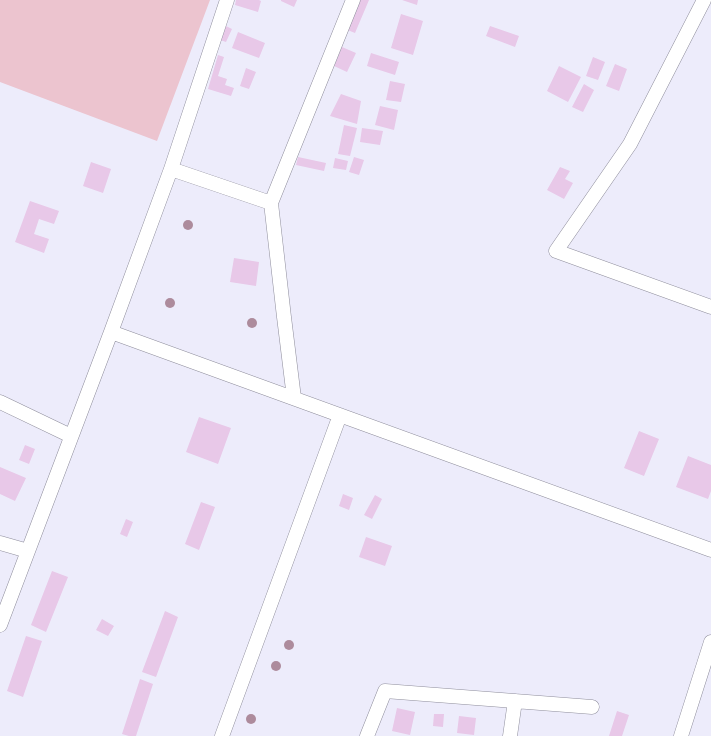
<!DOCTYPE html>
<html>
<head>
<meta charset="utf-8">
<style>
  body { margin:0 }
  canvas { display:block; background:#edecfb }
</style>
</head>
<body>
<canvas width="711" height="736"></canvas>
<script>
const context = document.querySelector('canvas').getContext('2d');
context.lineJoin = 'round';
function paint(path, color) {
  context.fillStyle = color;
  context.fill(path, 'evenodd');
}
function strokePath(path, color, width, dash) {
  context.strokeStyle = color;
  context.lineWidth = width;
  context.lineCap = dash ? 'butt' : 'round';
  context.setLineDash(dash || []);
  context.stroke(path);
}
const green = new Path2D(`
  M0,0H210L157,141L0,82Z`);
const building = new Path2D(`
  M236,0H259L261,1L258,12L235,5Z
  M281,0H297L294,7L281,1Z
  M357,0H369L355,33L345,29Z
  M402,0H418L417,5Z
  M401,14L423,21L413,55L391,48Z
  M226,26L232,29L226,42L220,40Z
  M490,26L519,36L515,47L486,36Z
  M238,32L265,43L259,58L232,48Z
  M342,47L356,53L347,72L334,66Z
  M371,53L399,62L395,75L367,66Z
  M218,55L224,57L218,76L227,79L225,85L234,88L231,96L208,89Z
  M593,57L605,62L598,80L586,76Z
  M615,64L627,69L619,91L606,86Z
  M559,66L581,77L568,102L547,91Z
  M246,68L256,72L249,89L240,86Z
  M390,81L405,84L401,102L386,100Z
  M584,84L594,90L583,112L572,107Z
  M341,94L361,101L357,124L330,116Z
  M380,106L398,110L394,130L375,125Z
  M344,125L357,128L350,156L338,154Z
  M362,128L383,131L380,145L360,142Z
  M298,157L326,163L324,171L296,165Z
  M354,157L364,160L359,175L349,172Z
  M335,158L348,161L346,170L333,168Z
  M91,162L111,169L103,193L83,186Z
  M560,167L570,171L565,179L573,183L564,199L547,190Z
  M30,201L59,211L54,224L39,219L34,234L49,239L44,253L15,242Z
  M234,258L259,262L256,286L230,282Z
  M199,417L231,428L218,464L186,452Z
  M639,431L659,439L644,476L624,468Z
  M25,445L35,449L29,464L19,460Z
  M688,456L711,465V491L708,499L676,487Z
  M0,467L26,478L15,501L0,494Z
  M343,494L353,498L349,510L339,506Z
  M375,495L382,499L372,519L364,515Z
  M201,502L215,507L199,550L185,544Z
  M126,519L133,522L127,537L120,534Z
  M366,537L392,546L385,566L359,557Z
  M52,571L68,577L46,632L31,625Z
  M165,611L178,617L156,677L142,672Z
  M102,619L114,626L108,636L96,630Z
  M26,636L42,641L23,697L7,691Z
  M140,679L153,684L136,736H129L122,734Z
  M397,708L415,712L410,735L392,731Z
  M617,711L629,715L622,736H609Z
  M434,714H444L443,727L433,726Z
  M459,716L476,718L474,735L457,733Z`);
const minor = new Path2D(`
  M704,0L630,144L556,251L711,307
  M171,169L271,203
  M111,332L711,550
  M294,398L284,317L271,203L353,0
  M0,402L71,436
  M0,543L28,551
  M0,625L111,332L171,169L227,0
  M222,736L340,415
  M367,736L385,691L592,707
  M510,736L515,701
  M681,736L711,642`);
const trees = [
  [188,225],
  [170,303],
  [252,323],
  [289,645],
  [276,666],
  [251,719]
];
paint(green, '#ecc4cf');
paint(building, '#e8c8e8');
strokePath(minor, '#8f8e9c', 15);
strokePath(minor, '#fff', 14);
context.fillStyle = '#ad8b9c';
for (const [x, y] of trees) {
  context.beginPath();
  context.arc(x, y, 5, 0, 2 * Math.PI);
  context.fill();
}
</script>
</body>
</html>
